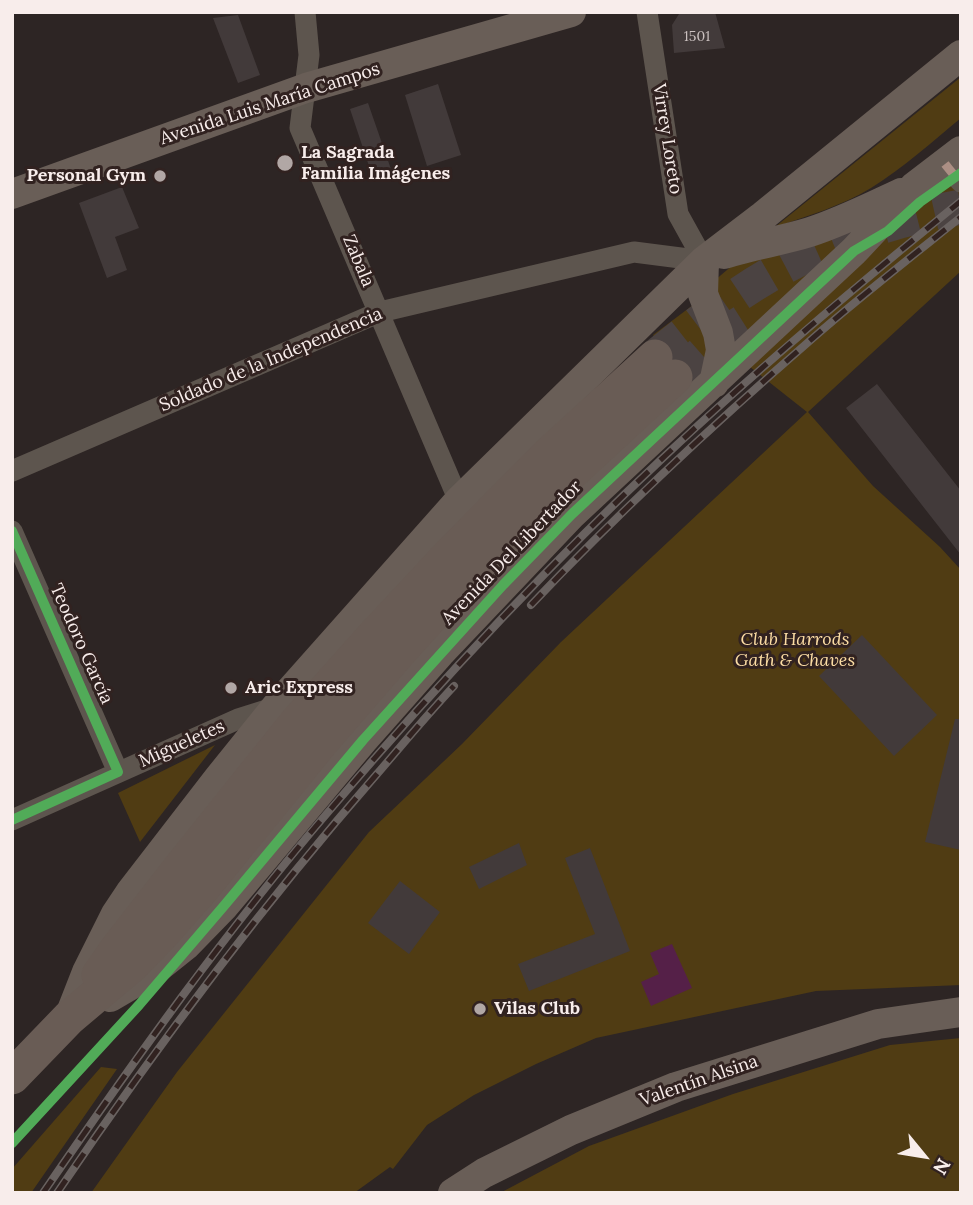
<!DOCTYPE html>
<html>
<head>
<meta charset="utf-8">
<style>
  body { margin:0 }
  #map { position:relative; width:973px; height:1205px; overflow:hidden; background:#2d2524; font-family:Lora,serif }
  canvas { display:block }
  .frame { position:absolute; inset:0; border:14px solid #f8edeb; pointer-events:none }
  .north { position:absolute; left:889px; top:1121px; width:70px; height:70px; -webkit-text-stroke:5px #312220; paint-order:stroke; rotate:120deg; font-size:19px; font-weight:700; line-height:28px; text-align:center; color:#f8edeb }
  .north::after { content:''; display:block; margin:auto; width:24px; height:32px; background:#f8edeb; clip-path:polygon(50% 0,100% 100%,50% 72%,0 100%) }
</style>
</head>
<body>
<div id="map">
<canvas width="973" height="1205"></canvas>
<div class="frame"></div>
<div class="north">N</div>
</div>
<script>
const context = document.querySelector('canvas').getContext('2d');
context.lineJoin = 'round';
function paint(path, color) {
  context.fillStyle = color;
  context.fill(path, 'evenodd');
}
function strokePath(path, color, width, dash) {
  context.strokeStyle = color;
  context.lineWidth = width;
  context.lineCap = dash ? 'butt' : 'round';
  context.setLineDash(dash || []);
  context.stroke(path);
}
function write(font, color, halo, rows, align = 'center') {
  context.font = font + ' Lora,serif';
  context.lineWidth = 6;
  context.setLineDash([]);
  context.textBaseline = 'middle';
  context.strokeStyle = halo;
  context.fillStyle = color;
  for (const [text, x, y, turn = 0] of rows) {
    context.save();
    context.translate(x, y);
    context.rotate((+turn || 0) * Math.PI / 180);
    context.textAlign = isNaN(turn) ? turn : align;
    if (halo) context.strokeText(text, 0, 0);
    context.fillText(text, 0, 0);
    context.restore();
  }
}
const green = new Path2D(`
  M961,77V118C932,142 903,168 871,188C841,206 808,216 775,227Z
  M961,176V271L808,412L873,486L940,547L961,570V985L816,991L596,1038L536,1064L474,1095L427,1125L393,1169L390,1167L354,1193H91L177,1072L369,832L462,744L561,642L807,412L750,367C817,300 884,232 961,176Z
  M863,228L738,341L733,338L714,281L734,264Z
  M697,302L709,336L702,372L695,383L653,335Z
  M215,745L140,842L118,793Z
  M961,1038V1193H500L589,1146L733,1094L890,1045Z
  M101,1067L117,1069L31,1193H12V1169Z`);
const water = new Path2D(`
  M672,944L692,988L651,1006L641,982L659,974L650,953Z`);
const building = new Path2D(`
  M684,12H715L725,48L674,53L672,25L679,14Z
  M238,15L260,75L238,83L213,18Z
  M438,84L461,155L427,166L405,95Z
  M368,103L393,175L374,181L350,109Z
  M122,187L139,228L115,237L127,270L107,278L79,203Z
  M877,384L961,491V555L846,408Z
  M862,635L937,715L894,756L819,676Z
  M955,719H961V850L925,842Z
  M519,843L527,865L479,889L469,867Z
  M590,848L630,951L529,991L518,964L595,934L565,858Z
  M400,881L440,912L409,954L368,923Z`);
const primaryTunnel = new Path2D(`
  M655,357C692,327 731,297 773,273C831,240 896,219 961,207
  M675,377L724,334L743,322`);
const street = new Path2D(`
  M305,12L309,55L300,128L459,501
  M647,12L678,214L704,261
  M945,164L961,182
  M12,471L380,312L634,252L704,261
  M12,531L118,772
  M12,820L238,719L276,707`);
const secondary = new Path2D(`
  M12,194L306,88L571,12
  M724,254C752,245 781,241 810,232C841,222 871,207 901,193
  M704,261L703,294L718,333L721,350L714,383
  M110,997L151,973L186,945L223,907L363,740L440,653L572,514L854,251L914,187L961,151
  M69,1018L87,972L116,914L130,893L218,779L276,707L459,501L704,261L763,216L961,55
  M453,1193L484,1173L571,1130L676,1087L878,1024L961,1012`);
const primary = new Path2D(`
  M99,975L117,949L180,868L297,722L372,638L453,551L547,456L655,357
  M12,1077L69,1018L133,964L163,933L202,889L323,740L400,651L479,564L569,475L675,377`);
const rail = new Path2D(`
  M531,605C619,512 716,422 813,338C861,296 911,257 961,217
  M43,1193C133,1062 225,932 329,811C435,687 547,566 666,455C761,366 860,283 961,201
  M57,1193C156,1047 261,907 377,774C402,745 427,715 454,686`);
const quiet = new Path2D(`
  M945,164L958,180`);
const cycleway = new Path2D(`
  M12,531L118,772L12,820
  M12,1143L139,1005L223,907L363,740L503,585L572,514L854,251L888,231L920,202L961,173`);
const markers = [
  [285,163,9,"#b1a7a5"],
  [160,176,7,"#b1a7a5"],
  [231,688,7,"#b1a7a5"],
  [480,1009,7,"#b1a7a5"]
];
const numberNames = [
  ["1501",697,37]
];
const streetNames = [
  ["Avenida Luis María Campos",270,104,-18],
  ["Virrey Loreto",667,139,81],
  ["Zabala",358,261,67],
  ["Soldado de la Independencia",271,360,-23],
  ["Avenida Del Libertador",512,553,-46],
  ["Teodoro García",81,644,66],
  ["Migueletes",182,744,-24],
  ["Valentín Alsina",699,1081,-19]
];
const poiNames = [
  ["La Sagrada",301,153],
  ["Familia Imágenes",301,174],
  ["Personal Gym",146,176,"right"],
  ["Aric Express",245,688],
  ["Vilas Club",494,1009]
];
const parkNames = [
  ["Club Harrods",795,640],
  ["Gath & Chaves",795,661]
];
paint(green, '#503c13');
paint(water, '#552048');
paint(building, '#423a3a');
strokePath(primaryTunnel, '#4b4342', 35, [35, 18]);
strokePath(street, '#5d554e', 21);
strokePath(secondary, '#695e57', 30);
strokePath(primary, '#695c55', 35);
strokePath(rail, '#696260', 8);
strokePath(rail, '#312220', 5, [16]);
strokePath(quiet, '#ac8f84', 9, [18, 9]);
strokePath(cycleway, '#51ab58', 10);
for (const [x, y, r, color] of markers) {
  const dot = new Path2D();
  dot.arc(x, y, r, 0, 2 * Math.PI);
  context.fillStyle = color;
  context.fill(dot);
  strokePath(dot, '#312220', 2.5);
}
write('14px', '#cac0bf', null, numberNames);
write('18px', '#f8edeb', '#312220', streetNames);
write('bold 18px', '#f8edeb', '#312220', poiNames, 'left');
write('italic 18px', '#fcdda4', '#312220', parkNames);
</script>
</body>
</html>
